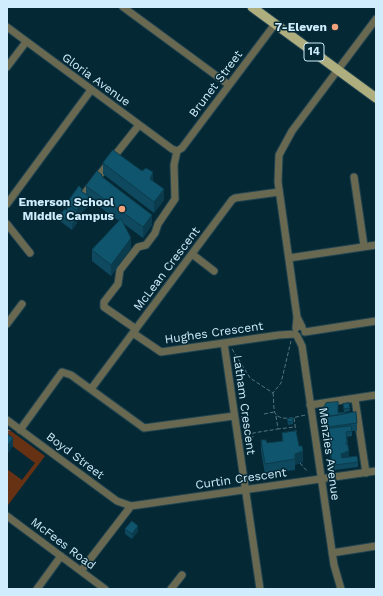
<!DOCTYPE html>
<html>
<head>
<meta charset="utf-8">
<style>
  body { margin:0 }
  #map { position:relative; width:383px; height:596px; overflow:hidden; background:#052835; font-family:"Work Sans",sans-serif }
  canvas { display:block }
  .frame { position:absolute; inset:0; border:8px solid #cfedfc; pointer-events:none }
</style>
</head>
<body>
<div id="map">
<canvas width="383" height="596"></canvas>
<div class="frame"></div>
</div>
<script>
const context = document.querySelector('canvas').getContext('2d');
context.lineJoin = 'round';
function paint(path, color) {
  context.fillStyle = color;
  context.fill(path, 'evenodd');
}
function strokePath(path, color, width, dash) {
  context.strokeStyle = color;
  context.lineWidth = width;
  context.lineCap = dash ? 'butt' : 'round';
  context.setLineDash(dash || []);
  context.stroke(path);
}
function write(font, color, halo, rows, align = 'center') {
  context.font = font + ' "Work Sans",sans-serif';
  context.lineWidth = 3;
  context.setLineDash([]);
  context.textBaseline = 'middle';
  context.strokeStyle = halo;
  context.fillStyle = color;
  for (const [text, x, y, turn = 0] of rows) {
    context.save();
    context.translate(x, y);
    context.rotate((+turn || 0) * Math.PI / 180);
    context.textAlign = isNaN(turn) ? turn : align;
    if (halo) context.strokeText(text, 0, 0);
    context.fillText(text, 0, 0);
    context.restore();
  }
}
const green = new Path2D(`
  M7,428L45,456L8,505L7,469L22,480L35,463L7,442Z`);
const path = new Path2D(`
  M232,349L250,378L273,393L281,383L291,341
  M273,393C274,399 273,408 275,413C281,423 298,416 306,415
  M264,414L274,412
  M276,416L278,429L295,427
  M241,417L248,416
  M294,418L296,432
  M7,431L10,430L7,434
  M244,439L253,437V433L278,429
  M300,463L307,471`);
const minor = new Path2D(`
  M123,7L229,85
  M7,27L172,149L177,151L182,148L275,24
  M7,67L26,42
  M354,177L364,246
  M85,193L139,125
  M7,204L91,90
  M7,224L30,253
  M192,254L214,271
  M289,258L376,245
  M297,317L302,327
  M7,324L22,304
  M296,328L297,317L278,182L279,155L292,131L376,19
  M136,329L104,307V302L118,284L120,270L138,247L146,245L155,233L158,224L175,199L174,165L177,151
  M305,332L376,321
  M133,333L161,352L279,335L295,334
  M297,336L302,346L334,565L341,589
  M224,343L260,589
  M91,389L232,200L235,198L279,192
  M355,399L366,473
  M310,405L376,395
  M7,420L117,501L131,506L376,471
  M20,430L62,372L71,375L144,428L234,416
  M7,516L105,589
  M332,553L376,546
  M81,571L131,506
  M37,589L61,556
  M171,589L182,575`);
const major = new Path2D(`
  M252,7L376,98`);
const wall = new Path2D(`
  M103,163L142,171L153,180L164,200L154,213L103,174Z
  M102,177L152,225L143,238L124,224L131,248L111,276L92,261V250L119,221L90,200V205L76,217L77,223L72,230L60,221V215L67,210V203L82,192L86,194V186Z
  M343,404L350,408V411L345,412V414L357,423V431H352V436L347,437L349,451V457L344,458L358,462V467L335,470L332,468L324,412V407L338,413L344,412Z
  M287,419L293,421V424L288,425Z
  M282,433L299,446L303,462L295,465V470L265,474L261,451V440L267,443L282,441Z
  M125,529L138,531L132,539L125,534Z`);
const shadedWall = new Path2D(`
  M153,172V183L150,179Z
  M164,189V200L154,213V202Z
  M90,197V205L76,218V210Z
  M152,215V225L143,238V227Z
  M77,218V223L72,230V224Z
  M131,238V248L111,276V265Z
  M13,438V446L8,453V445Z
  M303,451V462L295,465V470V454Z
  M349,451V457L341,459V454Z
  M138,526V531L132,539V534Z`);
const building = new Path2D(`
  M113,150L142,171L146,168L153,172L150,179L164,189L154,202L103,163Z
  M97,171L102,175L101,176L152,215L143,227L86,186Z
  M79,186L82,189L81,191L90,197L76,210L67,203Z
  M65,209L77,218L72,224L60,215Z
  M121,219L131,238L111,265L92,250Z
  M338,402V413L345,412V414L326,417V419L324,407L326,403Z
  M349,403L350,408L344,409L343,404Z
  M356,412L357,423L327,427L326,417Z
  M293,418V421L288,422L287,419Z
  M351,426L352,431L346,432L347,442L345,444L347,443L349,451L341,454L342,458L357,456L358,462L335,465L332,462L327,429Z
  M296,431L299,446H302L303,451L295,454V459L265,464L261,440H266L267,443L283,441L282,433Z
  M7,434L13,438L8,445L7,444Z
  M132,521L138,526L132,534L125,529Z`);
const markers = [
  [335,27,4,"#f0a27a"],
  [122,209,4,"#f0a27a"]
];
const shields = [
  [314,52,20]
];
const shieldNames = [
  ["14",314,52]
];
const poiNames = [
  ["7-Eleven",327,27],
  ["Emerson School",114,202],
  ["Middle Campus",114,216]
];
const streetNames = [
  ["Gloria Avenue",96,80,36],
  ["Brunet Street",216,84,-53],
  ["McLean Crescent",167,269,-53],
  ["Hughes Crescent",214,333,-8],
  ["Latham Crescent",244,405,82],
  ["Menzies Avenue",329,454,82],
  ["Boyd Street",75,456,37],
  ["Curtin Crescent",241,479,-8],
  ["McFees Road",63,544,37]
];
paint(green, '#673214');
strokePath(minor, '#214451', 9);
strokePath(major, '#214451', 11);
strokePath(path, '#547583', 1, [4, 2]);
strokePath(minor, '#696952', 7);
strokePath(major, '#afae7f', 9);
paint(wall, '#0e495f');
paint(shadedWall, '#0b3c4d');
paint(building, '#10556e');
strokePath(building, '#0b3c4d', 1);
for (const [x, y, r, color] of markers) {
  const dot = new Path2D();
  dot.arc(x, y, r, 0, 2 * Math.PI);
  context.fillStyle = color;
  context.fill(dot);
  strokePath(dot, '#052835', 1.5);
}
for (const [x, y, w] of shields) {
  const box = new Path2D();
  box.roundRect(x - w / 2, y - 9, w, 18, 3);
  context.fillStyle = '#052835';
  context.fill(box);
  strokePath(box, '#cfedfc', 1);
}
write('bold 11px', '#cfedfc', null, shieldNames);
write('bold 12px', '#cfedfc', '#052835', poiNames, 'right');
write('12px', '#cfedfc', '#052835', streetNames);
</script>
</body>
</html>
